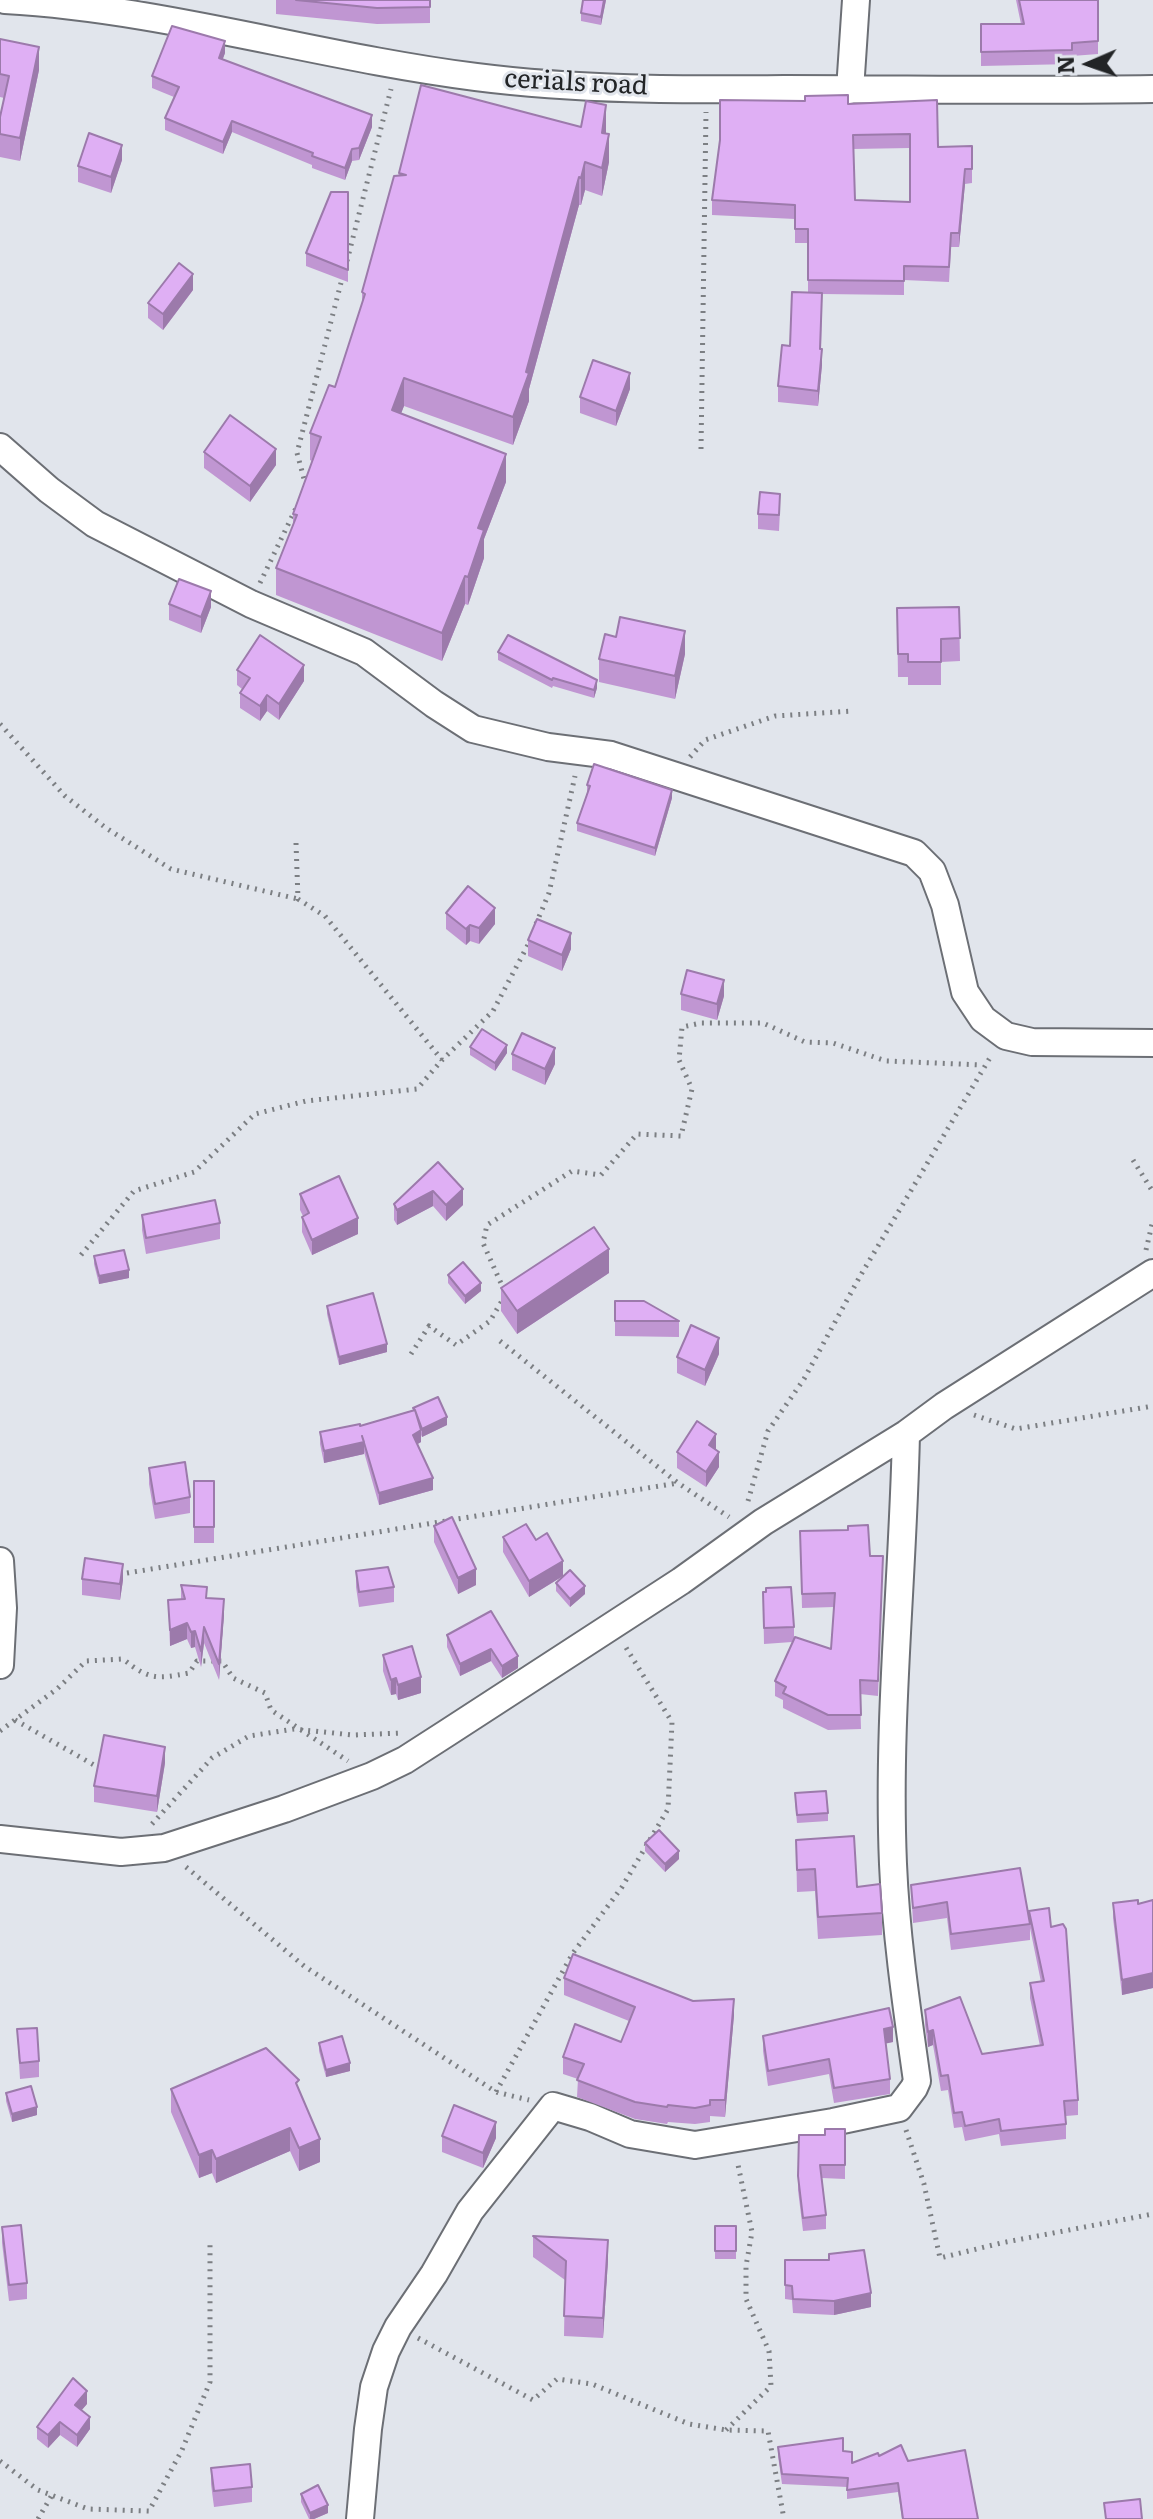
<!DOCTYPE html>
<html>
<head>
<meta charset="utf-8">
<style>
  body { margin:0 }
  #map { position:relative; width:1153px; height:2519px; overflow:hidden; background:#e1e5ec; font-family:Literata,serif }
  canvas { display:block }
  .north { position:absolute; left:1049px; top:24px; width:80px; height:80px; -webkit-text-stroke:6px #e1e5ec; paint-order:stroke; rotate:268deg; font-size:22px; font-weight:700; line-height:32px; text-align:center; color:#222426 }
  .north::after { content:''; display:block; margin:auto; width:28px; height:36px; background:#222426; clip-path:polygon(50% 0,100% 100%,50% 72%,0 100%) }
</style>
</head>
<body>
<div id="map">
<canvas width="1153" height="2519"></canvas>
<div class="north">N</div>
</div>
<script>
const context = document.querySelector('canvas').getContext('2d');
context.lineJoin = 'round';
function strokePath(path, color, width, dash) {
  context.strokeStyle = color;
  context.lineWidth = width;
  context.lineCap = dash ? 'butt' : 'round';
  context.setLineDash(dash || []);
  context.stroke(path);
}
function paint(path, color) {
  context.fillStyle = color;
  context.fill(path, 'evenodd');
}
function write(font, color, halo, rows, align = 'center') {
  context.font = font + ' Literata,serif';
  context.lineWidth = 6;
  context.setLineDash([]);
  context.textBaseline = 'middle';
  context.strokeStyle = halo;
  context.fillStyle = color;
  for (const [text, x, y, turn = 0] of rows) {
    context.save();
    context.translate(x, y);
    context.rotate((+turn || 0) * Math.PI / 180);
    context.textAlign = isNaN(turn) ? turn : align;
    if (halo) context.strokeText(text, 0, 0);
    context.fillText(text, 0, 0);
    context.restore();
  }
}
const path = new Path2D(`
  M347,261L391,89
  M701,449L706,112
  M306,486L297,453L343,275
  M260,583L297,506
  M0,724L65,796L106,828L171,869L298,899
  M690,757L705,740L775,716L853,711
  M296,843L298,899L325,916L442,1060
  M536,924L549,893L575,776
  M1133,1160L1153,1192
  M1146,1250L1153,1220
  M81,1255L134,1191L194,1172L255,1114L306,1101L417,1089L442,1060L493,1011L530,941
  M504,1290L483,1243L487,1225L572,1171L601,1175L637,1134L681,1136L692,1089L679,1060L682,1027L701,1023H763L805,1042L833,1043L886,1061L982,1065
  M500,1341L678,1483L729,1517
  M411,1354L429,1326L456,1345L490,1321L503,1299
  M974,1415L1016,1429L1153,1406
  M748,1501L768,1431L804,1379L859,1278L991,1056
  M127,1573L678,1483
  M15,1720L94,1765
  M0,1731L57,1689L86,1661L123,1659C149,1680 157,1679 189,1673L197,1661H222L233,1678L265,1693L271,1710L348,1761
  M152,1824L212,1758L249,1736L294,1729L353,1735L402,1733
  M186,1867L304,1966L496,2092L529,2100
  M496,2092L573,1953L622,1887L668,1809L672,1722L625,1646
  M906,2130L924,2184L940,2258L1001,2243L1153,2214
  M418,2338L533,2400L557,2379L592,2384L689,2424L726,2430L768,2431L784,2519
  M726,2430L771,2386L769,2351L746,2299V2266L752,2232L737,2160
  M0,2461L38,2490L88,2509L149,2511L182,2450L210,2382V2240
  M38,2519L52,2495`);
const minor = new Path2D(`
  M5,0C165,9 318,57 476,77C578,90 682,90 784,89C907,89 1030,91 1153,89
  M850,90L856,0
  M0,447L49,490L95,524L251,604L364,652L434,704L473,729L548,747L611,755L914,853L932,871L945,905L965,992L983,1019L1006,1036L1032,1042L1153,1043
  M0,1561L3,1608L0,1665
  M0,1839L121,1852L164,1848L284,1809L372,1776L405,1760L447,1733L681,1581L763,1522L906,1434L944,1406L1153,1273
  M360,2519L368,2429L374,2387L386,2351L398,2327L434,2274L470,2211L553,2106L590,2117L630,2134L695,2145L833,2122L899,2108L914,2088L917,2081C907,2010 896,1936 893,1864C887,1720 903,1578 906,1434`);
const wall = new Path2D(`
  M276,0H430V23L377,24L276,14Z
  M606,0L601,25L581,21V13Z
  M1016,0H1098V54L1072,56V64L981,66V24H1021Z
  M0,39L39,70L20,161L0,157V117L4,98L0,97Z
  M225,53L222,60L372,127L359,160L352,161L345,180L312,168V165L232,132L223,154L165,130V118L174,97L152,88V76Z
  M848,104L938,147L972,146V183L965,184L959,247H951L949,282L904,280V295L822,294L821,349L822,365L818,406L778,402V386L808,292V243H795V219L712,215V200ZM910,148V202L855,200L853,149Z
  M606,134L609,162L602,196L585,190L581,205H579L529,389V401L513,445L404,406L401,413L506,482L484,539V558L468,605L465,604L442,661L276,595V568L293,525V514L312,461L310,460V433L335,387L362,305V292L399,173Z
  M122,160L111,193L78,182V166Z
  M348,192V282L306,266V253Z
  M193,290L163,330L148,318V303Z
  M630,389L616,426L580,413V397Z
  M204,452L276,465L250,502L204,468Z
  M780,510L779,531L758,529V514Z
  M169,604L211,607L201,633L169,620Z
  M959,607L960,661L941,662V685H908V677H898L897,608Z
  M498,652L597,688L594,698L553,686L552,688L498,660Z
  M685,654L675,699L599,682V659Z
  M237,670L304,681L279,720L267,711L260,721L240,708V693L242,689L237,685Z
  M587,785L672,798L655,856L577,831V823L587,793Z
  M446,913L495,924L479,944L470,941L466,945L446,929Z
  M528,940L571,949L562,971L528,956Z
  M681,994L724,996L717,1020L681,1010Z
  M470,1047L507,1053L495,1071L470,1055Z
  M512,1054L555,1064L545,1085L512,1070Z
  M438,1162L463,1205L446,1221L433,1206L397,1225L394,1220V1204Z
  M300,1194L358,1234L312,1255L302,1232V1217L303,1216L300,1210Z
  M142,1215L220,1223V1239L146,1254L142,1230Z
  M94,1256L129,1278L99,1284L94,1264Z
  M609,1273L517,1334L501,1311V1288Z
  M448,1275L481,1291L465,1304L448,1283Z
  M615,1301L679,1321V1337L615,1336Z
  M327,1306L387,1352L339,1365L327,1314Z
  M719,1354L705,1386L677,1373V1357Z
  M413,1408L447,1425L422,1437L421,1435V1442L417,1444L433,1490L379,1505L364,1452V1454L324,1463L320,1444V1432L360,1426L413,1410Z
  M716,1450L719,1467L706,1487L677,1468V1452Z
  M149,1468L190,1497V1513L155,1519L149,1484Z
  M194,1481H214V1543H194Z
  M434,1526L476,1585L458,1594L434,1542Z
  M800,1531L870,1556H883L878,1696L860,1694L861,1729L828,1730L783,1708V1700L775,1696V1681L792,1642L764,1644L763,1592L794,1627V1640L831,1649L834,1607L802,1608Z
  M503,1537L536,1540L563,1576L529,1597L503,1552Z
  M356,1571L394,1587V1602L359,1607L356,1587Z
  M82,1579L123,1580L120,1600L82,1595Z
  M556,1583L585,1594L570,1607L556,1591Z
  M181,1585L207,1598L224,1615L219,1680L204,1643L201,1667L195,1647L191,1648L187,1639L170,1646L168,1600L181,1599Z
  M491,1611L518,1668L502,1678L491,1661L460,1676L447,1647V1635Z
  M383,1655L421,1693L398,1700L396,1694L391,1695L383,1671Z
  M165,1763L157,1812L94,1802V1786Z
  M795,1801L828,1813V1821L797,1823Z
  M796,1840L857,1887L882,1913V1935L818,1939L815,1891L797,1892Z
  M645,1843L679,1859L665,1872L645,1851Z
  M911,1885L1029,1922V1911L1051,1927L1078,2100V2115L1066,2116V2139L1001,2146L999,2134L965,2141L962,2127L954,2128L948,2090L941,2091L933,2045L928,2047L925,2025V2010L982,2054L1040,2046L1030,1998V1983L1041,1982L1030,1928V1940L951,1950L947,1918L913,1923Z
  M1153,1900V1988L1122,1995L1113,1918V1903L1138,1904Z
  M564,1978L693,2001L734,2015L725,2117L710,2116V2122L695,2124L668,2122L667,2124L635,2119L577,2097L578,2079L563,2074V2057L621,2042L629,2021L564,1995Z
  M17,2029L39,2061V2077L20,2079Z
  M763,2036L893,2042L885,2043L890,2079V2094L834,2103L829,2074L768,2086L763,2051Z
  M319,2043L350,2071L326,2077L319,2051Z
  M171,2089L299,2090L320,2162L299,2171L290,2151L216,2183L212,2173L199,2178L171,2112Z
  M6,2093L37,2115L12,2122L6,2101Z
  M845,2129V2179L822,2178L826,2215V2229L803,2231L798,2190L799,2135H825Z
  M442,2136L496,2138L483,2168L442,2152Z
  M715,2226H736V2259H715Z
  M2,2227L27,2283V2299L9,2301L2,2243Z
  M533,2236L608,2260L603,2338L564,2336L565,2280L533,2257Z
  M785,2260L871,2307L834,2315L793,2313L792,2300L785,2299Z
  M87,2404L81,2410L90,2429L77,2447L60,2435L48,2448L37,2439V2427Z
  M778,2447L843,2451L852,2463L879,2456L908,2461L978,2519H902L898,2492L847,2499V2487L782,2484L778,2456Z
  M211,2468L252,2487V2502L214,2507L211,2484Z
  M301,2494L328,2513L314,2519H309L301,2502Z`);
const shadedWall = new Path2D(`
  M604,0H606L601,25V17Z
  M225,41V53L219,70V58Z
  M39,47V70L20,161V138Z
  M606,105V133L602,161V133Z
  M372,115V127L359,160V148Z
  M232,121V132L223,154V142Z
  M609,134V162L602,196V168Z
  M122,145V160L111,193V177Z
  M352,149V161L345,180V168Z
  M585,162V190L581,205V178Z
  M965,169V184L959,247V233Z
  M579,177V205L529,389V401L513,445V417Z
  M193,274V290L163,330V314Z
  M822,349V365L818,406V391Z
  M630,373V389L616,426V411Z
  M404,378V406L392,437V410Z
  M276,449V465L250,502V486Z
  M506,454V482L484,539V558L468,605V577L478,528Z
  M465,576V604L442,661V633Z
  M211,591V607L201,633V617Z
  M685,631V654L675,699V676Z
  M304,665V681L279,720V704Z
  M597,680V688L594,698V690Z
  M267,695V711L260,721V706Z
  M672,790V798L655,856V848Z
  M495,908V924L479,944V928Z
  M470,925V941L466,945V929Z
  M571,933V949L562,971V955Z
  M724,980V996L717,1020V1004Z
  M507,1045V1053L495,1071V1063Z
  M555,1048V1064L545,1085V1069Z
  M463,1189V1205L446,1221V1205Z
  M433,1191V1206L397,1225V1210Z
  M358,1218V1234L312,1255V1240Z
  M609,1249V1273L517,1334V1311Z
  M129,1270V1278L99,1284V1276Z
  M481,1283V1291L465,1304V1296Z
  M719,1338V1354L705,1386V1370Z
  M387,1344V1352L339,1365V1357Z
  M447,1417V1425L422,1437V1429Z
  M421,1430V1442L413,1447V1435Z
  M716,1434V1450L709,1445Z
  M364,1442V1454L324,1463V1451Z
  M719,1452V1467L706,1487V1472Z
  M433,1478V1490L379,1505V1493Z
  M563,1561V1576L529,1597V1581Z
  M123,1564V1580L120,1600V1584Z
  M476,1569V1585L458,1594V1578Z
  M585,1586V1594L570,1607V1599Z
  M224,1599V1615L219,1680V1664Z
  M187,1623V1639L170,1646V1630Z
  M204,1627V1643L201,1667V1651Z
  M195,1631V1647L191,1648V1632Z
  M491,1649V1661L460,1676V1664Z
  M518,1656V1668L502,1678V1666Z
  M421,1677V1693L398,1700V1685Z
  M396,1678V1694L391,1695V1680Z
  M165,1747V1763L157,1812V1796Z
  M679,1851V1859L665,1872V1864Z
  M1153,1973V1988L1122,1995V1980Z
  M734,1999V2015L725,2117V2100Z
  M893,2027V2042L884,2044V2029Z
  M933,2030V2045L928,2047V2032Z
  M350,2063V2071L326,2077V2070Z
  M37,2107V2115L12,2122V2114Z
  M496,2122V2138L483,2168V2153Z
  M290,2128V2151L216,2183V2159Z
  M320,2139V2162L299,2171V2148Z
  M212,2150V2173L199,2178V2155Z
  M608,2240V2260L603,2338V2318Z
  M871,2293V2307L834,2315V2301Z
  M87,2391V2404L75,2418V2405Z
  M90,2417V2429L77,2447V2435Z
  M60,2422V2435L48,2448V2435Z
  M328,2505V2513L314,2519H310V2513Z`);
const building = new Path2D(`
  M296,0H430V7L377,8Z
  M583,0H604L601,17L581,13Z
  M1019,0H1098V41L1072,43V50L981,52V24H1024Z
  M172,26L225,41L219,58L372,115L359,148L352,149L345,168L312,156L313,153L232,121L223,142L165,118L179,87L152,76Z
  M0,39L39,47L20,138L0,134V117L9,76L0,74Z
  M421,85L581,127L586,101L606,105L602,133L609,134L602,168L585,162L581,178L579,177L526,372L529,373L513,417L404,378L392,410L506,454L478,528L484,530L468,577L465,576L442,633L276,568L297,515L293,514L321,437L310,433L329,385L335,387L365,294L362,292L394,176L406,175L399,173Z
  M848,95V104L937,100L938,147L972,146V169H965L959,233H951L949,267L904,266V281L808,280V229H795V205L712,200L720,140V100L805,101V96ZM910,134V202L855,200L853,135Z
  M89,133L122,145L111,177L78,166Z
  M331,192H348V270L306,253Z
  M179,263L193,274L163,314L148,303Z
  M792,292L822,293L820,349H822L818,391L778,386L782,345L790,346Z
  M593,360L630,373L616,411L580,397Z
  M230,415L276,449L250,486L204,452Z
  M760,492L780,494L779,515L758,514Z
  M179,579L211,591L201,617L169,604Z
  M959,607L960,638L941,639V662H908V654H898L897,608Z
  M620,617L685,631L675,676L599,659L605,634L616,637Z
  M260,635L304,665L279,704L267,695L260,706L240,693L250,678L237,670Z
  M508,635L597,680L594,690L553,678L552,680L498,652Z
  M594,764L672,790L655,848L577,823L590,786L587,785Z
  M468,886L495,908L479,928L470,925L466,929L446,913Z
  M537,919L571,933L562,955L528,940Z
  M687,970L724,980L717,1004L681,994Z
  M482,1029L507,1045L495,1063L470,1047Z
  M522,1033L555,1048L545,1069L512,1054Z
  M438,1162L463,1189L446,1205L433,1191L397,1210L394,1204Z
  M339,1176L358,1218L312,1240L302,1217L309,1213L300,1194Z
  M215,1200L220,1223L146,1238L142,1215Z
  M594,1227L609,1249L517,1311L501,1288Z
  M124,1250L129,1270L99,1276L94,1256Z
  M463,1262L481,1283L465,1296L448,1275Z
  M373,1293L387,1344L339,1357L327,1306Z
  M615,1301H644L679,1321H615Z
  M691,1325L719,1338L705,1370L677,1357Z
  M438,1397L447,1417L422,1429L415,1410L413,1408Z
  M415,1410L421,1430L413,1435L433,1478L379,1493L362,1436L364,1442L324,1451L320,1432L360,1424V1426Z
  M697,1421L716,1434L709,1445L719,1452L706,1472L677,1452Z
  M185,1462L190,1497L155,1504L149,1468Z
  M194,1481H214V1527H194Z
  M452,1517L476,1569L458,1578L434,1526Z
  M526,1524L536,1540L547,1533L563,1561L529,1581L503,1537Z
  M868,1525L870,1556H883L878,1681L860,1680L861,1715H828L783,1693L786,1687L775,1681L795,1637L831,1649L835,1593L802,1594L800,1531L848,1530V1526Z
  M85,1558L123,1564L120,1584L82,1579Z
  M388,1567L394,1587L359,1592L356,1571Z
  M570,1570L585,1586L570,1599L556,1583Z
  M181,1585L207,1587L206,1598L224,1599L219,1664L204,1627L201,1651L195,1631L191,1632L187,1623L170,1630L168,1600L185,1599Z
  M791,1587L794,1627L764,1628L763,1592H766V1588Z
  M491,1611L518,1656L502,1666L491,1649L460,1664L447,1635Z
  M412,1646L421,1677L398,1685L396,1678L391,1680L383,1655Z
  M104,1735L165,1747L157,1796L94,1786Z
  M826,1791L828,1813L797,1815L795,1793Z
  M659,1830L679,1851L665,1864L645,1843Z
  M854,1836L857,1887L880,1884L882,1913L818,1917L815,1869L797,1870L796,1840Z
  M1020,1868L1030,1924L951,1934L947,1902L913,1908L911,1885Z
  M1138,1900V1904L1153,1900V1973L1122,1980L1113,1903Z
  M1049,1908L1051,1927L1063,1924L1066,1929L1078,2100L1064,2101L1066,2124L1001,2131L999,2119L965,2126L962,2112L954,2113L948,2075L941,2076L933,2030L928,2032L925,2010L960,1997L982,2054L1043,2045L1030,1983L1044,1981L1029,1911Z
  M573,1954L693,2001L734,1999L725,2100H710V2105L695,2108L668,2105L667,2107L635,2102L577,2080L584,2064L563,2057L575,2024L621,2042L635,2007L564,1978Z
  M889,2008L893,2027L884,2029L890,2079L834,2088L829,2059L768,2071L763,2036Z
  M37,2028L39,2061L20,2063L17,2029Z
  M342,2036L350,2063L326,2070L319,2043Z
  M266,2048L299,2080L296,2083L320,2139L299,2148L290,2128L216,2159L212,2150L199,2155L171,2089Z
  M31,2086L37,2107L12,2114L6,2093Z
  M454,2105L496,2122L483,2153L442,2136Z
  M825,2129H845V2165H820L826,2215L803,2218L798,2176L799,2135H825Z
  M21,2225L27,2283L9,2285L2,2227Z
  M715,2226H736V2251H715Z
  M533,2236L608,2240L603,2318L564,2316L566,2261Z
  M864,2250L871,2293L834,2301L793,2299L792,2286L785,2285V2260H829V2254Z
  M73,2378L87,2391L75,2405L90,2417L77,2435L60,2422L48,2435L37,2427Z
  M843,2438V2451L852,2452V2463L878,2453L879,2456L901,2445L908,2461L965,2450L978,2519H903L898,2483L847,2490L848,2478L782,2474L778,2447Z
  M250,2464L252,2487L214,2491L211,2468Z
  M318,2485L328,2505L310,2513L301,2494Z
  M1140,2499L1142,2519H1106L1104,2503Z`);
const streetNames = [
  ["cerials road",576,83,3]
];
strokePath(minor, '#6c6f75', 30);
strokePath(path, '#7c7f83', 5, [2, 6]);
strokePath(minor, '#fff', 26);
paint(wall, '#c096d2');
paint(shadedWall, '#9c7aab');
paint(building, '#dfaff4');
strokePath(building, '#9c7aab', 2);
write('26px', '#222426', '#e1e5ec', streetNames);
</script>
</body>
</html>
